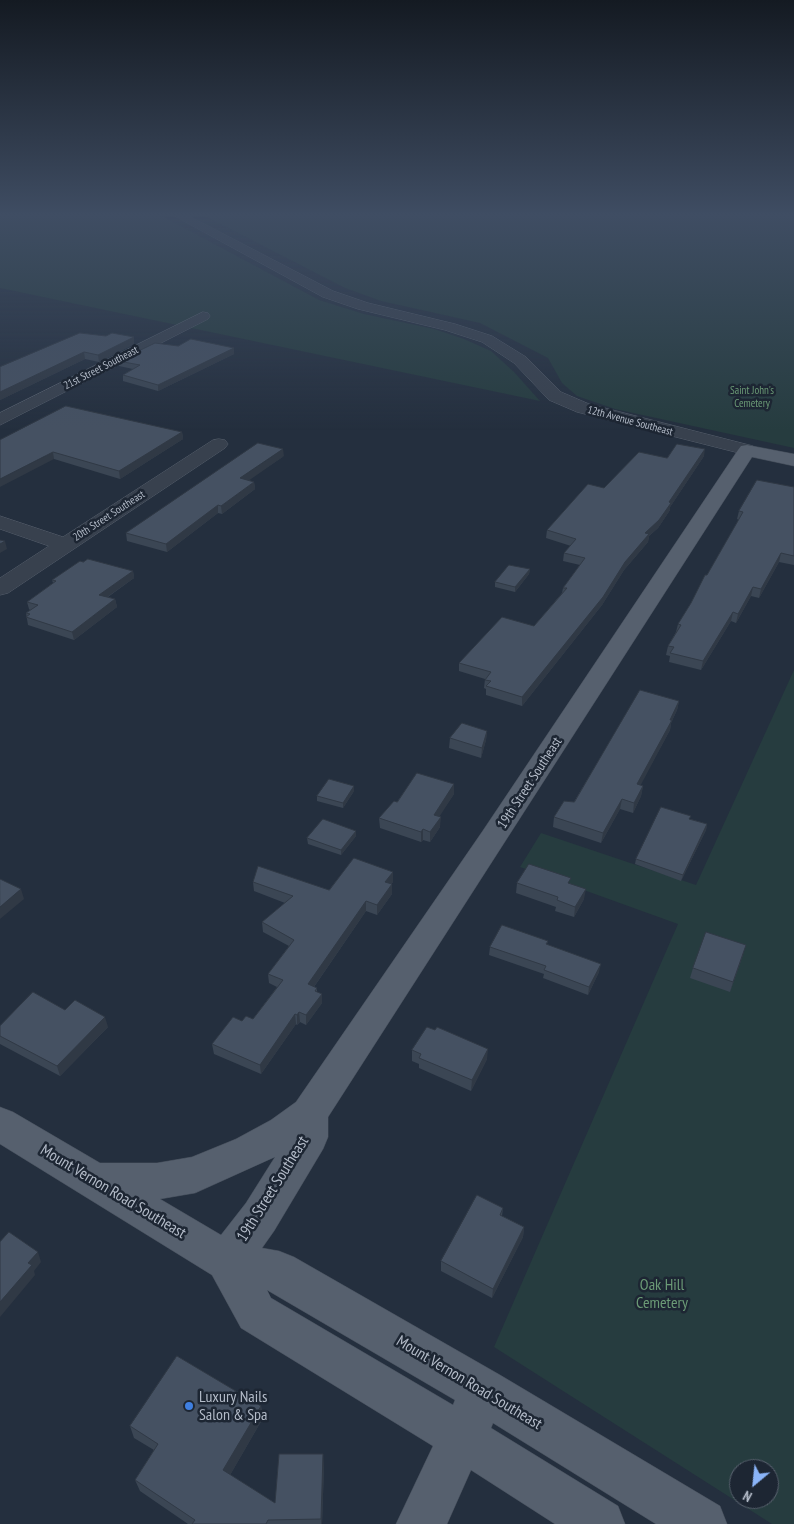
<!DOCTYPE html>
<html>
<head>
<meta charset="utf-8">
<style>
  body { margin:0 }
  #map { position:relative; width:794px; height:1524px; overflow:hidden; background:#242f3e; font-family:"PT Sans Narrow",sans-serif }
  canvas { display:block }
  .north { position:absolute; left:729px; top:1459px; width:50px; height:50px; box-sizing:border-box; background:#1d2633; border:1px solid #59626f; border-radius:50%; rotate:208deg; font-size:14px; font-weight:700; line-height:20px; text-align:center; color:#b4bcc9 }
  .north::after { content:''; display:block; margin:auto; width:18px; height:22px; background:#8ab4f8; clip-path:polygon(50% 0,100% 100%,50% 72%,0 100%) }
</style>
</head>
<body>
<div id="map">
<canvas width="794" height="1524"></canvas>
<div class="north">N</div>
</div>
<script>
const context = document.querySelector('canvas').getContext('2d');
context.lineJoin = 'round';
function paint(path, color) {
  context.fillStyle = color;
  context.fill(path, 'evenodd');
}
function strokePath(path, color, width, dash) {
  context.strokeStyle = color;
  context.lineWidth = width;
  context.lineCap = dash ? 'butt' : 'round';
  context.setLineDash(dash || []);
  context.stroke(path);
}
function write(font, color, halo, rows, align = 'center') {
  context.font = font + ' "PT Sans Narrow",sans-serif';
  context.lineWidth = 5;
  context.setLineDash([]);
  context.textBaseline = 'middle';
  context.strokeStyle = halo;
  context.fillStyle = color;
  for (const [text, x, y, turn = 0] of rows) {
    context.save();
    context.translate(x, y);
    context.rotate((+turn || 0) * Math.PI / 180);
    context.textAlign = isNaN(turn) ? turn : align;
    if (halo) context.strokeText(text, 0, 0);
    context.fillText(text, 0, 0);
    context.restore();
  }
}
const green = new Path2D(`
  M0,216H162L319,300L364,314L434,329L464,339L491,351L514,372L540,401L0,288Z
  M205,216H794V448L615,409L577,396L562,383L548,358L480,323L381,301L345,288Z
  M794,670V1524H772L494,1347L678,924L520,867L541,833L696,885ZM739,1469H769V1499H739Z`);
const minor = new Path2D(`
  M175,216H189L333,291L368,303L455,324L492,336L526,357L561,392L589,404L753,446L756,450L753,454L747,455L577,412L549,400L514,363L482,342L445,330L358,309L323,297Z
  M203,312L208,313L210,316L208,319L0,425V413Z
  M219,439L225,440L228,444L225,448L8,593L0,595V578L49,546L0,529V516L63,537L213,440Z`);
const major = new Path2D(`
  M747,445L794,454V466L752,457L328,1117V1137L323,1149L274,1231L262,1248L279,1251L294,1257L500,1375L720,1506L727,1524H656L493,1423L491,1428L618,1506L625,1524H555L471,1470L447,1524H396L433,1446L241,1328L212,1275L0,1144V1107L13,1112L100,1163H157L192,1157L236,1139L271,1120L296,1102L482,832L738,450L741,446ZM275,1157L246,1203L221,1235L160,1199L195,1193ZM267,1290L455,1400L453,1405L271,1298Z`);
const wall = new Path2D(`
  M106,336L134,337V344L99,362L85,359L0,400V367Z
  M178,346L234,348V354L158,391L123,381V375L133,369L119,366L118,361Z
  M182,432L183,439L120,479L54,459L0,440Z
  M284,456L248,480L254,482L255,489L222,514L218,513L167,552L127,541L126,533Z
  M704,456L670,507V510L658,528L649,536L648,542L624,570L602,605L522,706L486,695V689L484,688L485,679L459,671V663L534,626L562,593L563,588L580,565L563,561L564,553L571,546L546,538L547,530L604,488L667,458Z
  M794,487V565L779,562L759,598L751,596L736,623L731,621L701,670L669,662L670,656L666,655L668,646L676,632L678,624L691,603L739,520L737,519L739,511Z
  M530,569L529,574L515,592L495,587V582Z
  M133,571L134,578L108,597L115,599L117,607L74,640L28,625L26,613L30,610L29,609L27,602L53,583L52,580Z
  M679,701L677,710L671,723L670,730L640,785L643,786L641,796L633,813L620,809L601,843L553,827L554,817L574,802Z
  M487,731L486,740L481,758L449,748L450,738Z
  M354,791L343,808L317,801V796Z
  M454,794L439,816L440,827L430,842L423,840L421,842L380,828L379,818L397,802Z
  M690,819L707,824L706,830L681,881L635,864L636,859Z
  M356,831V836L341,855L308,844L307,838Z
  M393,872V882L391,884H392V894L377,915L366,911L314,987L317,988V992L322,994V1003L306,1025L300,1022L297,1025L296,1024L261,1074L214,1054L212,1044L242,1021L253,1019L277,987L269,983L268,974L289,946L263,932L262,922L285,903L254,891L253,882L329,890Z
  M517,883H570L584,899L574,917L555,911L556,907L516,893Z
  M548,941L547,944L599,972L588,995L543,978L544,974L489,955L490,947Z
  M743,955L730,992L690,978L693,968Z
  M65,1010L108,1027L60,1076L0,1044V1026Z
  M412,1050L487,1059L471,1091L419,1068V1064L412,1061Z
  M503,1208L502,1216L524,1227L523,1237L492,1298L441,1271V1261Z
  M261,1406L263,1418L230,1475L275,1503L324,1466L322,1524H188L140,1491L135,1480L154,1450L134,1438L130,1426Z`);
const shadedWall = new Path2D(`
  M134,337V344L99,362L98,355Z
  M234,348V354L158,391V385Z
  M84,352L85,359L0,400V392Z
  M182,432L183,439L120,479L119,471Z
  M283,449L284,456L241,486L240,478Z
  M705,449L704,456L670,507V510L658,528L649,536L648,542L624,570L602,605L522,706V697L645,533L669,502Z
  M53,452L54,459L0,487V479Z
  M254,482L255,489L222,514L221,506Z
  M218,505V513L167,552L166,544Z
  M5,541L7,549L0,553V544Z
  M781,553L779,562L759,598L761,589Z
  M530,569L529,574L515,592V587Z
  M133,571L134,578L100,602L99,595Z
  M753,587L751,596L736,623L738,614Z
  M115,599L117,607L74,640L72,632Z
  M733,612L731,621L701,670L703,661Z
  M679,701L677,710L671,723L670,730L636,794L637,784Z
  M487,731L486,740L481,758L482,748Z
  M454,784V794L434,825V815Z
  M354,786V791L343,808V803Z
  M643,786L641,796L633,813L634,803Z
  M622,799L620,809L601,843L603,833Z
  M441,817L440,827L430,842V832Z
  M707,824L706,830L681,881L683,875Z
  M423,829V840L421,842V832Z
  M356,831V836L341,855V850Z
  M393,872V882L386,891L385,882Z
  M392,884V894L377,915V905Z
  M21,889L24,899L0,919V907Z
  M586,889L584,899L574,917L575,907Z
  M366,901V911L309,994L308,984Z
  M746,945L743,955L730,992L733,982Z
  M601,964L599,972L588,995L589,987Z
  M322,994V1003L306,1025V1015Z
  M299,1012L300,1022L297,1025V1015Z
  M295,1014L296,1024L261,1074L260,1065Z
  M105,1017L108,1027L60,1076L57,1066Z
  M488,1049L487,1059L471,1091L472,1080Z
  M524,1227L523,1237L492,1298L493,1289Z
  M38,1252L41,1262L34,1271L35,1275L0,1317V1302L28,1263Z
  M261,1406L263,1418L226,1482L223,1470Z
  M323,1454L324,1466L322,1524H321V1519Z`);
const building = new Path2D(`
  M80,333L106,336L112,333L134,337L98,355L84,352L0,392V367Z
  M191,339L234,348L158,385L123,375L140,365L118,361L155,343L178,346Z
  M66,406L182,432L119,471L53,452L0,479V440Z
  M258,443L283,449L240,478L254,482L221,506L218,505L166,544L126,533Z
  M677,444L705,449L669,502L671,503L659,520L645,533L649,534L625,562L603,597L522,697L486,686L491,681L485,680L491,672L459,663L502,617L534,626L567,588H563L585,558L564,553L576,539L547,530L588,484L604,488L639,452L667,458Z
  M757,480L794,487V556L781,553L761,589L753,587L738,614L733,612L703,661L670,653L674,647L668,646L681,625L678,624L691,603L705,575H707L743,512L739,511Z
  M0,540L5,541L0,544Z
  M88,559L133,571L99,595L115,599L72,632L26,617L30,614L26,613L38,605L27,602L56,581L52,580L80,561L83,562Z
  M509,565L530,569L515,587L495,582Z
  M640,690L679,701L670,720H672L637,784L643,786L634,803L622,799L603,833L554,817L564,801L574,802Z
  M462,723L487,731L482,748L450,738Z
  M417,773L454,784L434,815L441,817L430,832L423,829L421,832L379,818L394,801L397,802Z
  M329,779L354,786L343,803L317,796Z
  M661,807L691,816L689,819L707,824L683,875L636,859Z
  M323,819L356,831L341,850L307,838Z
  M354,858L393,872L385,882L392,884L377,905L366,901L308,984L317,988L315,991L322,994L306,1015L299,1012L297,1015L295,1014L260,1065L212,1044L233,1017L242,1021L246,1016L253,1019L283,980L268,974L294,940L262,922L293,896L253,882L258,866L329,890Z
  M529,864L571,878L568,883L586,889L575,907L557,900L558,897L517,883Z
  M0,879L21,889L0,907Z
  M502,925L548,941L546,944L601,964L589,987L544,970L546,966L490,947Z
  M706,932L746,945L733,982L693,968Z
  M33,992L65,1010L75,1000L105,1017L57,1066L0,1036V1026Z
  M427,1027L435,1030L437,1027L488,1049L472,1080L419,1058L421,1054L412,1050Z
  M477,1195L503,1208L500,1215L524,1227L493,1289L441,1261Z
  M9,1232L38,1252L28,1263L32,1265L0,1302V1242Z
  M177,1356L261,1406L223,1470L275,1503L279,1454H323L321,1519L268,1520L266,1524H192L195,1520L135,1480L158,1444L130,1426Z`);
const markers = [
  [189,1406,5,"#3f7fe0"]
];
const farStreetnames = [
  ["21st Street Southeast",101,368,-27],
  ["12th Avenue Southeast",630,421,15],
  ["20th Street Southeast",109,516,-33]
];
const farParknames = [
  ["Saint John's",752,391],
  ["Cemetery",752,404]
];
const streetNames = [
  ["19th Street Southeast",530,783,-57]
];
const nearStreetnames = [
  ["19th Street Southeast",273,1189,-58],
  ["Mount Vernon Road Southeast",113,1192,31],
  ["Mount Vernon Road Southeast",469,1383,31]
];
const nearParknames = [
  ["Oak Hill",662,1285],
  ["Cemetery",662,1303]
];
const nearPoinames = [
  ["Luxury Nails",199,1397],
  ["Salon & Spa",199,1415]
];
paint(green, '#263c3f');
strokePath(minor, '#565f6c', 1);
strokePath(major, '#414a57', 1);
paint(minor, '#38414e');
paint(major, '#56606e');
paint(wall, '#3b4654');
paint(shadedWall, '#303945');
paint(building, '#455162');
strokePath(building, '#303945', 1);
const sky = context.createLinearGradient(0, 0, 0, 430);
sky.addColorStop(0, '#141a22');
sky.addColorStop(0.5, '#3f4d63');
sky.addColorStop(1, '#3f4d6300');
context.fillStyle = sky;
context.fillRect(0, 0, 794, 430);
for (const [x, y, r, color] of markers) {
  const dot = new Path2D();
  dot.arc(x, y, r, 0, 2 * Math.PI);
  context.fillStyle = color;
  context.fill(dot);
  strokePath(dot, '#1d2633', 2);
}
write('11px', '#b4bcc9', '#1d2633', farStreetnames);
write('11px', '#6b9a76', '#1d2633', farParknames);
write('14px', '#b4bcc9', '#1d2633', streetNames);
write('16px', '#b4bcc9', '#1d2633', nearStreetnames);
write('16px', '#6b9a76', '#1d2633', nearParknames);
write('16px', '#b4bcc9', '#1d2633', nearPoinames, 'left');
</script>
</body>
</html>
